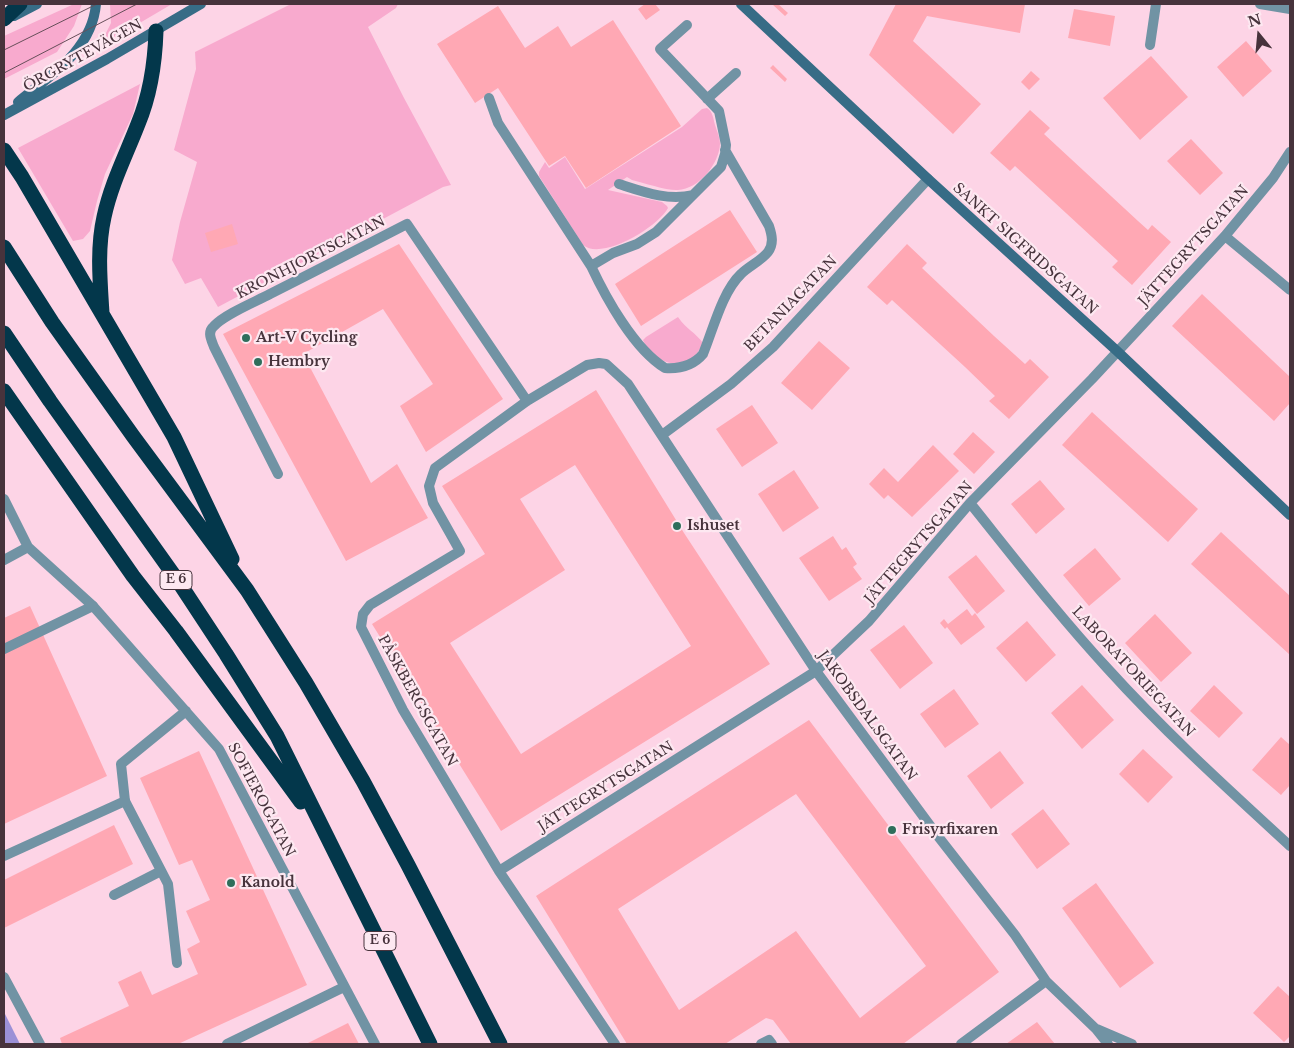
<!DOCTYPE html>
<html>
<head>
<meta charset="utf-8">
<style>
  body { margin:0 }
  #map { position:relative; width:1294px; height:1048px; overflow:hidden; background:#fdd4e6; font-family:"Libre Baskerville",serif }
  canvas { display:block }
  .frame { position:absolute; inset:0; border:5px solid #47333c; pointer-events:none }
  .north { position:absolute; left:1234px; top:10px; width:50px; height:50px; -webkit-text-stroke:4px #fde8f1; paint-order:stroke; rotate:343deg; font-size:14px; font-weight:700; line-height:20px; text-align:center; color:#47333c }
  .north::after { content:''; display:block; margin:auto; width:18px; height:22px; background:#47333c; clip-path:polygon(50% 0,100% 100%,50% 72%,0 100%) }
</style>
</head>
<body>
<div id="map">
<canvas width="1294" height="1048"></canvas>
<div class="frame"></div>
<div class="north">N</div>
</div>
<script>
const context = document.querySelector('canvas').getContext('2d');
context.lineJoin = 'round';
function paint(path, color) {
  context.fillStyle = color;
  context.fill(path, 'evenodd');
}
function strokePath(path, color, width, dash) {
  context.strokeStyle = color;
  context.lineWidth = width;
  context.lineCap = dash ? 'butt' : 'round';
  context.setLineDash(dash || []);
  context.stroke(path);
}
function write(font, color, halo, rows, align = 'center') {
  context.font = font + ' "Libre Baskerville",serif';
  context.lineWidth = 4.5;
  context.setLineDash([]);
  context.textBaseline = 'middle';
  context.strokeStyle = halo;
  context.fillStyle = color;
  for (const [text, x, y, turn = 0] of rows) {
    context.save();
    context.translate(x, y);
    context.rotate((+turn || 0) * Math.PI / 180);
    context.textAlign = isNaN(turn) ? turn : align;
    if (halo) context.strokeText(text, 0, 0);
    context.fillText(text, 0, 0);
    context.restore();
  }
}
const green = new Path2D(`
  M74,4H82L74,26L57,52L4,79V36Z
  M110,4H172L121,34L107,41L104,37L111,23Z
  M291,4H398L396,8L368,27L404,98L451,185L443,187L218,307L201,278L185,284L172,260L180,222L197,162L174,150L196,69L195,52Z
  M140,84L133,114L105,174L97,201L90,231L83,239L73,241L18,148Z
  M707,108C713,112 713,118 715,125C717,131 720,138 720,144C719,164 699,189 678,190C668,191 644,183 632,180L627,177L608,190L662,202L667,206L668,208C658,227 602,261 583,245L539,176V172L545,162L549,168L565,157L585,189L682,127L702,109Z
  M678,317C687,330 695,332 703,343C700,349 697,354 692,359C675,372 650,357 643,340L646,337Z`);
const water = new Path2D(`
  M4,1011L5,1014L20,1044H4Z`);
const building = new Path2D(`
  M645,4H655L660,10L646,20L638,9Z
  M772,4H778L788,13L785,16Z
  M896,4H1025L1020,33L927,16L913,41L981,104L953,134L869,55Z
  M498,6L525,48L558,26L571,47L613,20L681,126L586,188L565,156L549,166L498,88L475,103L437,44Z
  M1074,9L1115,16L1110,46L1068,38Z
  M1246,41L1272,71L1243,97L1217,67Z
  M1151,56L1188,97L1140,140L1103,98Z
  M773,65L787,79L785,82L770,68Z
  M1031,71L1040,79L1029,90L1021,82Z
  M1030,110L1050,128L1044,134L1138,221L1148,230L1152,225L1171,242L1132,285L1112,267L1118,261L1015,166L1010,171L990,153Z
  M1191,139L1223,173L1200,195L1167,161Z
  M730,210L757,252L641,326L615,284Z
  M232,224L238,244L211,252L205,233Z
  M399,244L503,399L426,452L400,406L433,384L383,309L303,354L371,483L397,464L428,518L346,561L223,334Z
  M907,244L927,263L922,268L994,336L1025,364L1030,359L1049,377L1009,419L989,401L995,396L965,367L892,300L887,305L867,287Z
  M1202,294L1290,377V403L1274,421L1172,326Z
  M819,341L850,368L812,410L781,383Z
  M596,390L684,533L770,664L501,831L372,624L485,554L442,486ZM575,465L691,646L521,754L450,643L565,570L520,499Z
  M752,405L778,443L742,467L716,429Z
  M1092,412L1198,509L1168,542L1062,445Z
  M973,432L995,452L974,474L953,454Z
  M933,445L959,471L912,517L888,495L884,499L869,484L884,468L898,482Z
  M794,470L819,508L783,532L758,494Z
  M1040,480L1065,509L1036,534L1011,504Z
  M1221,532L1290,596V655L1191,564Z
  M833,536L842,550L846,547L857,564L853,567L862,579L829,601L799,558Z
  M1095,548L1121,579L1089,606L1063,575Z
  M976,555L1005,591L977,614L948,577Z
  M30,606L107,776L4,824V618Z
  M967,609L972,616L975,613L985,627L961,645L947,627L945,629L940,623L944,619L948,624Z
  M1155,614L1192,653L1161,682L1125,643Z
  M1027,621L1056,655L1026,682L996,648Z
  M904,625L933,663L900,689L870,650Z
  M1082,685L1114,720L1082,749L1051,713Z
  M1214,685L1243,713L1219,738L1190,711Z
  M954,689L979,724L945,748L920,714Z
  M809,720L999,972L903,1044H791L773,1020L766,1018L725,1044H627L536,896ZM796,794L926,966L860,1018L796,931L679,1010L618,909Z
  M1281,737L1290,745V785L1281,795L1252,770Z
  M1143,749L1173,777L1148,803L1119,774Z
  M199,751L307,985L178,1044H62L60,1038L129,1006L118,982L141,971L152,995L198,974L187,949L200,942L186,911L210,900L192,860L179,865L140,778Z
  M1000,751L1024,783L991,809L967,776Z
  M1043,809L1070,844L1037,869L1011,834Z
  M114,825L133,864L4,928V880Z
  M1096,883L1154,963L1120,988L1062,908Z
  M1278,986L1290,997V1036L1284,1042L1253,1013Z
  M1037,1022L1055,1044H1006Z
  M348,1023L359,1044H306Z`);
const lane = new Path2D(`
  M1150,45L1156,4
  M489,98L498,123L591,266C606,298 634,349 665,368C680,369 693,366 703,354C713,330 722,292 741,274C749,266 761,261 768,252C774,244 772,235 769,226L725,150
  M707,99L736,73
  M619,184C644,192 668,201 693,195
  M591,266L613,253L637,244L656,232L721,167L725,154L726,145L719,111L660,49L687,25
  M4,649L93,606
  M125,801L168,884L177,963
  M114,895L161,871`);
const street = new Path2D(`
  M1260,4L1290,9
  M1225,236L1290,290
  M662,435L731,384L773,347L928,179
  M278,474L214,347C211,339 207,332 214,326C225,314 255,302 270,294C316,271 362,247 407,224L527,401
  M4,499L28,547L93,606L219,749L375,1044
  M970,503C1015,559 1059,616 1108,669C1165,732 1228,789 1290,846
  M4,560L28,547
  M4,856L125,801L121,764L186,711
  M499,871L816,671L869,621L970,503L1092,379L1225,236L1273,178L1290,152
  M4,977L40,1044
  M1097,1029L1132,1044
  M227,1044L344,987
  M615,1044L499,871L403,710L361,627L363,614L370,605L460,551L433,503L429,486L435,468L527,401L587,365L599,363L606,364L628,384L816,671L937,835L1015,935L1046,981L1096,1029L1108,1044
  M761,1044L769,1040L772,1044
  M961,1044L1046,981`);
const secondary = new Path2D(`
  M741,4L928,179L1117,351L1290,515
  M14,16L37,4
  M18,102C51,75 92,50 96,4
  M4,115L107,59L201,4`);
const highway = new Path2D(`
  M4,19L20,4
  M4,150L22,177L174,437L232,559
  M4,247L52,322L133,436L247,590L306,683L363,781L408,865L500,1044
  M102,313C100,281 97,248 104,217C111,184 126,155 138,124C151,93 155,63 156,31
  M4,333L50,401L178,581L226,654L277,736L430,1044
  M4,391L133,576L176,631L301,802`);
const tram = new Path2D(`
  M4,50L97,4
  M4,73L137,4`);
const markers = [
  [246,338,5,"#2f6e5b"],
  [258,362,5,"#2f6e5b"],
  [677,526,5,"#2f6e5b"],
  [892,830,5,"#2f6e5b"],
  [231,883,5,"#2f6e5b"]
];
const shields = [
  [176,580,32],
  [380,941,32]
];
const shieldNames = [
  ["E 6",176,580],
  ["E 6",380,941]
];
const streetNames = [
  ["ÖRGRYTEVÄGEN",83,56,-29],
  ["JÄTTEGRYTSGATAN",1194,246,-48],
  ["SANKT SIGFRIDSGATAN",1025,249,42],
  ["KRONHJORTSGATAN",311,258,-27],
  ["BETANIAGATAN",791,304,-46],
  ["JÄTTEGRYTSGATAN",919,543,-49],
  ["LABORATORIEGATAN",1133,672,47],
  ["PÅSKBERGSGATAN",417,701,61],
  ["JAKOBSDALSGATAN",867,716,54],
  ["JÄTTEGRYTSGATAN",606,787,-32],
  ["SOFIEROGATAN",261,800,62]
];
const poiNames = [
  ["Art-V Cycling",256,338],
  ["Hembry",268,362],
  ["Ishuset",687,526],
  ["Frisyrfixaren",902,830],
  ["Kanold",241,883]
];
paint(green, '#f8aace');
paint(water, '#9b90d6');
paint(building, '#ffa8b4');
strokePath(lane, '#7193a4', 10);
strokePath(street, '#7193a4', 10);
strokePath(secondary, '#376c86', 10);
strokePath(highway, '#03374b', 15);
strokePath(tram, '#674f5a', 1);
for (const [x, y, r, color] of markers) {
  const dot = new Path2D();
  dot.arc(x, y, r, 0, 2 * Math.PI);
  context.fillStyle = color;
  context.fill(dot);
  strokePath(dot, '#fde8f1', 2);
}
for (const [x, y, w] of shields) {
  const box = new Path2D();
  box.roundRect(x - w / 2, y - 9.5, w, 19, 4);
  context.fillStyle = '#fde8f1';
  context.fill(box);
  strokePath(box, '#47333c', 1);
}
write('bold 12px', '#47333c', null, shieldNames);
write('14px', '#47333c', '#fde8f1', streetNames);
write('bold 14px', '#47333c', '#fde8f1', poiNames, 'left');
</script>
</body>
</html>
